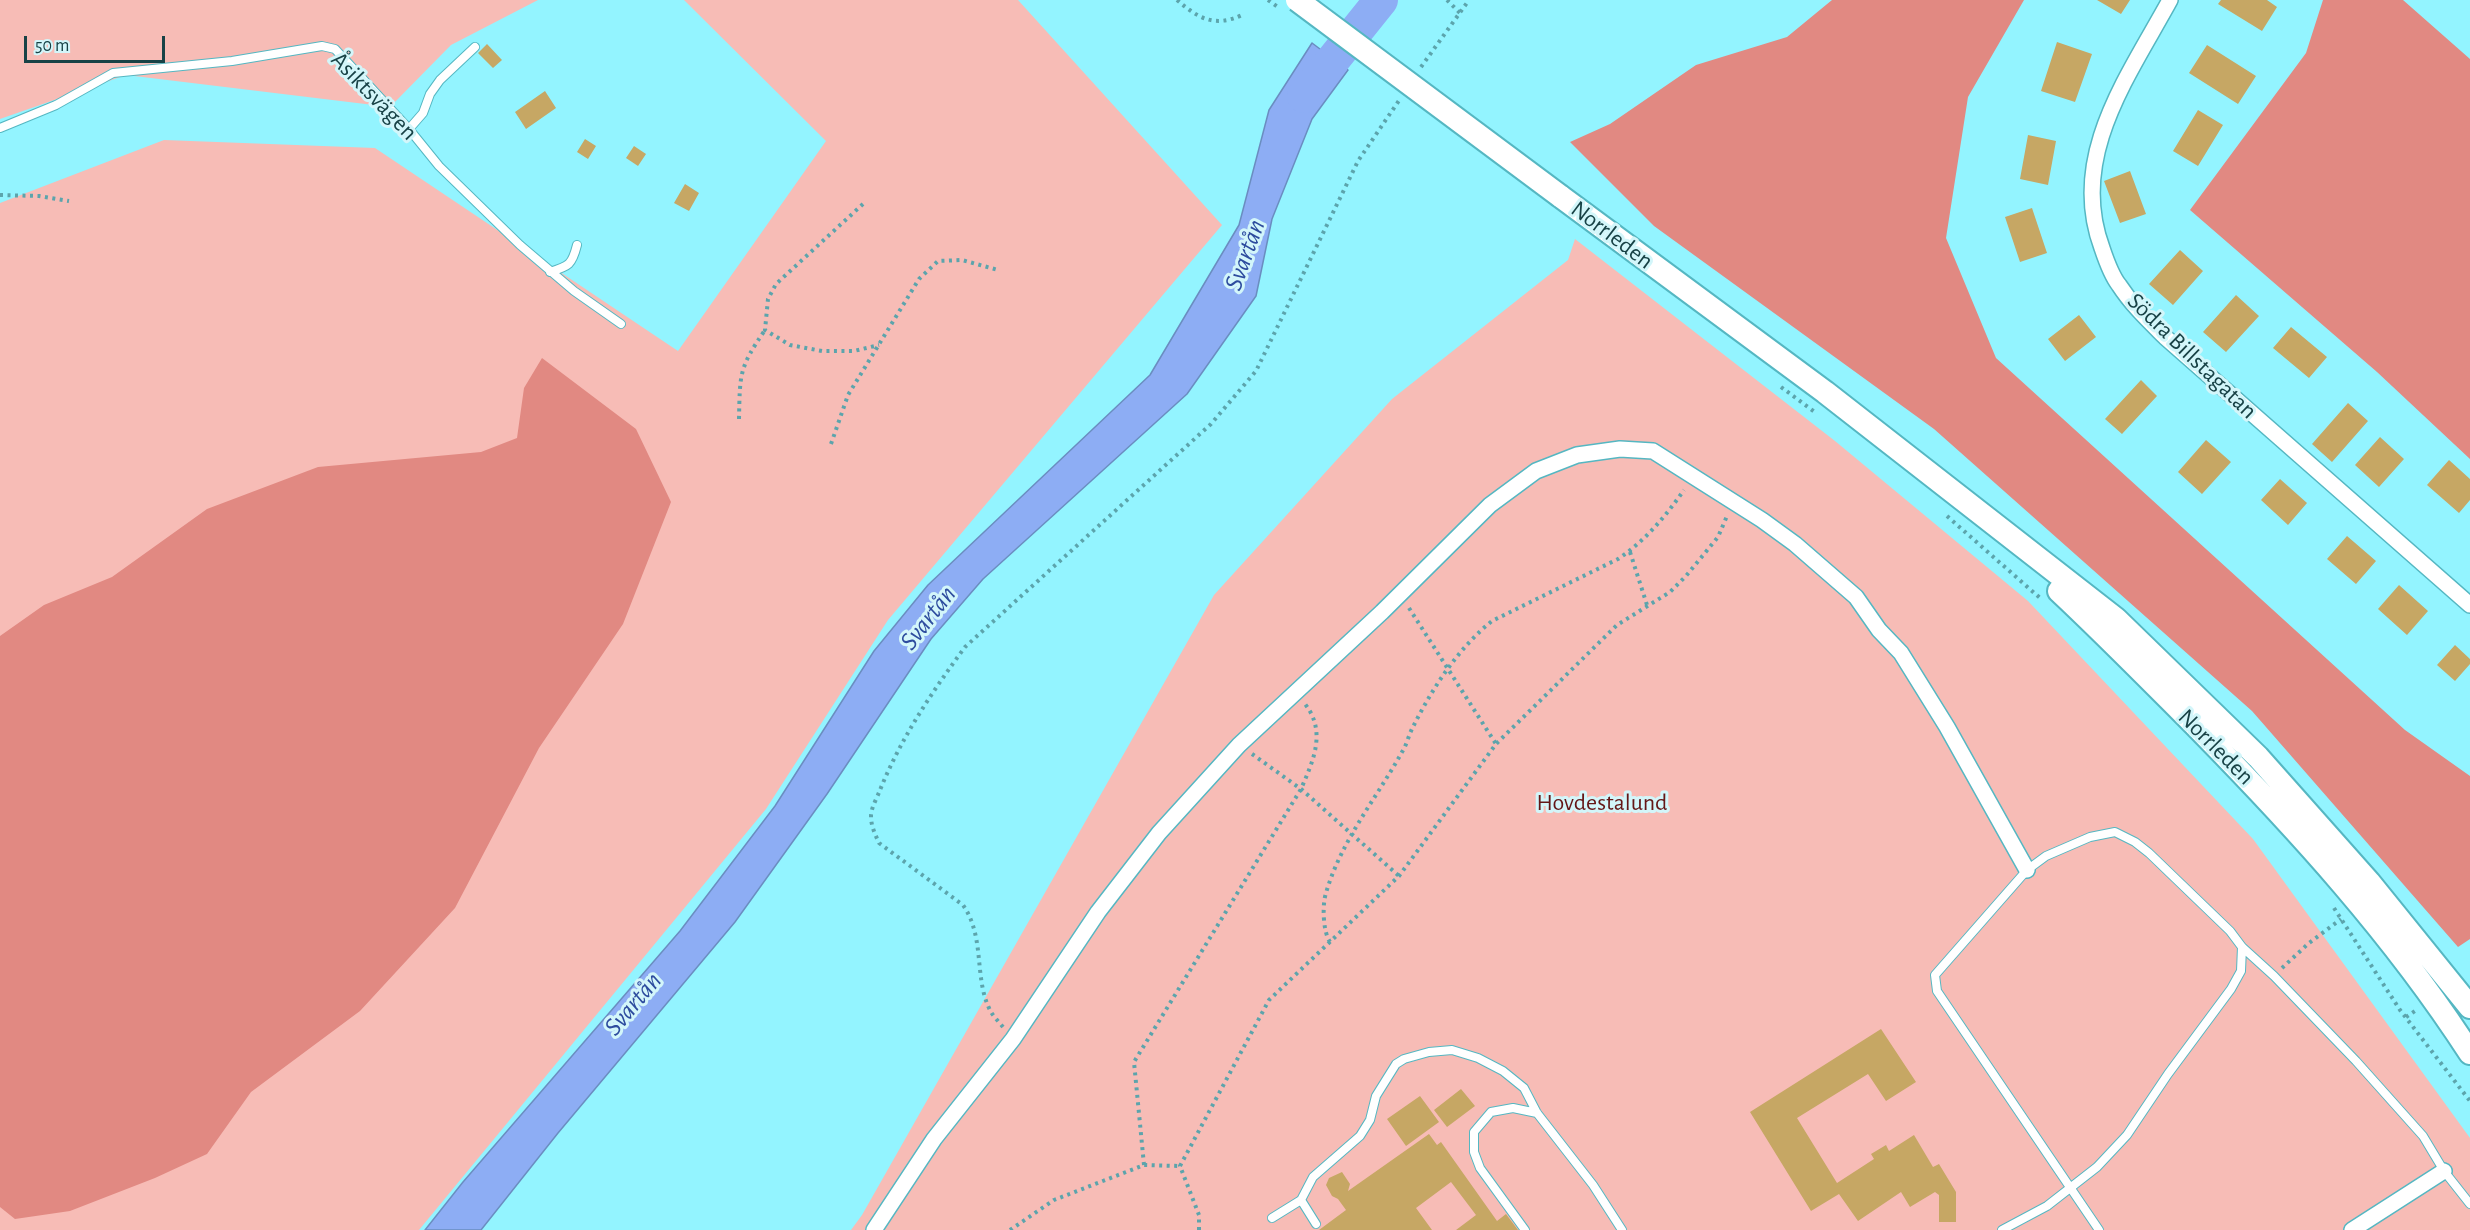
<!DOCTYPE html>
<html>
<head>
<meta charset="utf-8">
<style>
  body { margin:0 }
  #map { position:relative; width:2470px; height:1230px; overflow:hidden; background:#93f4ff; font-family:"Alegreya Sans",sans-serif }
  canvas { display:block }
  .scale { position:absolute; left:24px; top:36px; width:141px; height:27px; box-sizing:border-box; border:3px solid #184246; border-top:0; padding-left:8px; font-size:18px; line-height:21px; white-space:nowrap; color:#184246; -webkit-text-stroke:4px #d3f6fa; paint-order:stroke }
</style>
</head>
<body>
<div id="map">
<canvas width="2470" height="1230"></canvas>
<div class="scale">50 m</div>
</div>
<script>
const context = document.querySelector('canvas').getContext('2d');
context.lineJoin = 'round';
function paint(path, color) {
  context.fillStyle = color;
  context.fill(path, 'evenodd');
}
function strokePath(path, color, width, dash) {
  context.strokeStyle = color;
  context.lineWidth = width;
  context.lineCap = dash ? 'butt' : 'round';
  context.setLineDash(dash || []);
  context.stroke(path);
}
function write(font, color, halo, rows, align = 'center') {
  context.font = font + ' "Alegreya Sans",sans-serif';
  context.lineWidth = 6;
  context.setLineDash([]);
  context.textBaseline = 'middle';
  context.strokeStyle = halo;
  context.fillStyle = color;
  for (const [text, x, y, turn = 0] of rows) {
    context.save();
    context.translate(x, y);
    context.rotate((+turn || 0) * Math.PI / 180);
    context.textAlign = isNaN(turn) ? turn : align;
    if (halo) context.strokeText(text, 0, 0);
    context.fillText(text, 0, 0);
    context.restore();
  }
}
const green = new Path2D(`
  M0,0H538L451,45L390,107L126,75L0,119Z
  M684,0H1018L1222,225L888,620L766,809L419,1230H0V203L164,140L375,148L678,351L826,141Z
  M1575,239L1835,441L2028,601L2253,839L2470,1138V1230H851L862,1215L1214,595L1392,399L1568,260Z`);
const forest = new Path2D(`
  M1832,0H2024L1968,97L1946,238L1996,358L2405,730L2470,776V939L2458,947L2252,711L1934,429L1654,226L1570,142L1610,124L1696,65L1787,37Z
  M2323,0H2403L2470,59V459L2377,372L2190,210L2306,53Z
  M542,358L636,429L671,502L623,624L539,748L455,908L360,1011L251,1092L207,1154L155,1178L70,1211L15,1219L0,1207V636L44,605L112,577L207,509L318,467L481,452L517,438L524,388Z`);
const water = new Path2D(`
  M1312,43L1348,70L1312,119L1272,219L1256,296L1187,394L983,579L931,639L827,794L735,922L558,1133L481,1230H425L463,1182L680,931L775,806L874,651L928,585L1150,375L1239,225L1269,110Z`);
const river = new Path2D(`
  M1304,96L1381,0`);
const building = new Path2D(`
  M2097,0H2130L2121,14Z
  M2221,0H2267L2277,7L2262,31L2218,4Z
  M2057,42L2092,54L2075,102L2041,91Z
  M487,44L502,60L493,68L478,53Z
  M2207,45L2256,76L2238,104L2189,73Z
  M545,91L556,108L526,129L515,112Z
  M2198,110L2223,125L2198,166L2173,151Z
  M2028,135L2056,141L2048,185L2020,179Z
  M585,139L596,146L588,159L577,152Z
  M634,146L646,154L638,166L626,158Z
  M2130,171L2146,214L2120,223L2104,181Z
  M685,184L699,193L689,211L674,203Z
  M2032,208L2047,253L2020,262L2005,217Z
  M2180,250L2203,271L2173,305L2149,284Z
  M2236,295L2259,316L2226,352L2203,332Z
  M2079,315L2096,337L2065,361L2048,339Z
  M2291,327L2327,357L2309,378L2273,348Z
  M2141,380L2157,396L2122,434L2105,419Z
  M2348,403L2368,421L2332,462L2312,444Z
  M2380,437L2404,459L2379,487L2355,465Z
  M2206,440L2231,462L2202,494L2178,472Z
  M2449,460L2470,479V500L2459,513L2427,485Z
  M2280,479L2307,503L2288,525L2261,500Z
  M2347,536L2376,561L2356,584L2327,559Z
  M2399,585L2428,611L2407,635L2378,609Z
  M2455,645L2470,659V664L2455,681L2437,665Z
  M1881,1029L1916,1082L1886,1101L1868,1074L1797,1118L1837,1183L1874,1159L1871,1154L1886,1145L1889,1151L1914,1135L1933,1167L1939,1164L1956,1192V1222H1939V1195L1935,1192L1910,1207L1901,1192L1858,1221L1839,1194L1811,1211L1750,1112Z
  M1461,1089L1475,1106L1447,1127L1434,1110Z
  M1420,1096L1439,1122L1406,1146L1387,1119Z
  M1429,1134L1437,1145L1441,1142L1497,1221L1506,1214L1518,1230H1456L1476,1215L1451,1182L1416,1208L1432,1230H1319L1346,1210L1338,1199L1332,1196L1326,1185L1329,1178L1342,1172L1350,1184L1348,1191Z`);
const path = new Path2D(`
  M1177,0C1198,18 1214,28 1242,15
  M1268,0L1278,7
  M1447,0L1460,13
  M1421,67L1469,0
  M0,195L39,196L69,201
  M863,204L776,284L768,299L765,330L790,345L822,351H854L879,345
  M1781,387L1816,413
  M739,419C740,373 739,368 765,330
  M831,444L848,395L919,279L938,261L962,260L998,270
  M1947,516L2040,598
  M1630,552L1647,605
  M1409,608L1496,744
  M1252,754L1301,789L1399,876
  M2334,908L2400,1010L2470,1101
  M1330,942C1323,932 1322,905 1326,893C1341,841 1376,799 1402,752C1406,746 1408,738 1411,731C1430,692 1457,649 1492,621L1618,559C1645,541 1665,517 1684,490
  M2282,968L2309,943L2341,919
  M2406,1017L2418,1009
  M1003,1027C999,1022 994,1017 991,1012C973,979 986,938 963,905L879,843C875,834 871,826 871,816C871,808 877,798 880,790C901,738 932,692 965,647L1211,424L1256,371L1358,161L1400,99
  M1144,1165L1134,1062L1301,789C1313,761 1327,732 1305,704
  M1010,1230L1054,1200L1144,1165L1180,1166
  M1199,1230V1215L1180,1166L1269,1000L1399,876L1496,744L1617,625L1670,592L1686,576L1718,537L1727,516`);
const service = new Path2D(`
  M0,128L56,105L113,73L232,61L322,46L335,49L409,129L439,166L520,245L574,291L621,324
  M409,129L423,113L430,94L440,80L475,47
  M550,272C569,266 572,265 577,245
  M1301,1200L1316,1224
  M1272,1218L1301,1200L1313,1177L1360,1136L1370,1120L1376,1096L1396,1064L1404,1059L1429,1052L1452,1050L1478,1058L1503,1071L1524,1088L1537,1113L1593,1185L1622,1230
  M1525,1230L1480,1168L1474,1152V1132L1491,1112L1513,1108L1537,1113
  M2002,1230L2047,1206L2097,1167L2127,1135L2168,1074L2231,989L2241,971L2242,947
  M2099,1230L1937,991L1935,975L2027,870L2046,856L2090,837L2115,832L2135,842L2149,853L2230,931L2242,947L2274,976L2356,1061L2423,1136L2444,1171L2470,1204`);
const minor = new Path2D(`
  M2170,0C2128,77 2068,157 2102,248C2106,260 2111,275 2119,285C2132,305 2148,320 2165,337L2470,605
  M874,1230L934,1139L1013,1039L1098,912L1159,833L1239,745L1382,612L1490,505L1536,471L1577,455L1620,449L1653,451L1762,520L1795,544L1856,597L1879,630L1901,653L1947,727L2027,870
  M2352,1230L2444,1171`);
const secondary = new Path2D(`
  M1560,196L1825,392L2116,619L2258,757L2369,882L2470,1007
  M2059,591C2107,636 2153,683 2199,729C2298,830 2393,934 2470,1053`);
const secondaryBridge = new Path2D(`
  M1297,0L1560,196`);
const streetNames = [
  ["Åsiktsvägen",374,96,46],
  ["Norrleden",1612,235,37],
  ["Södra Billstagatan",2192,356,44],
  ["Norrleden",2216,747,45]
];
const parkNames = [
  ["Hovdestalund",1602,803]
];
const waterNames = [
  ["Svartån",1245,255,-70],
  ["Svartån",928,618,-52],
  ["Svartån",633,1004,-50]
];
paint(green, '#f7bcb6');
paint(forest, '#e18982');
paint(water, '#8dadf4');
strokePath(water, '#6a8dc0', 1.5);
strokePath(river, '#8dadf4', 34);
paint(building, '#c6a764');
strokePath(service, '#55b7c2', 10);
strokePath(minor, '#55b7c2', 18);
strokePath(secondary, '#55b7c2', 26);
strokePath(path, '#5ca4ac', 4, [3, 4.5]);
strokePath(service, '#fff', 8);
strokePath(minor, '#fff', 15);
strokePath(secondary, '#fff', 22);
strokePath(secondaryBridge, '#55b7c2', 26, []);
strokePath(secondaryBridge, '#fff', 22);
write('24px', '#184246', '#d3f6fa', streetNames);
write('24px', '#641616', '#d3f6fa', parkNames);
write('italic 26px', '#2d4c9e', '#d3f6fa', waterNames);
</script>
</body>
</html>
